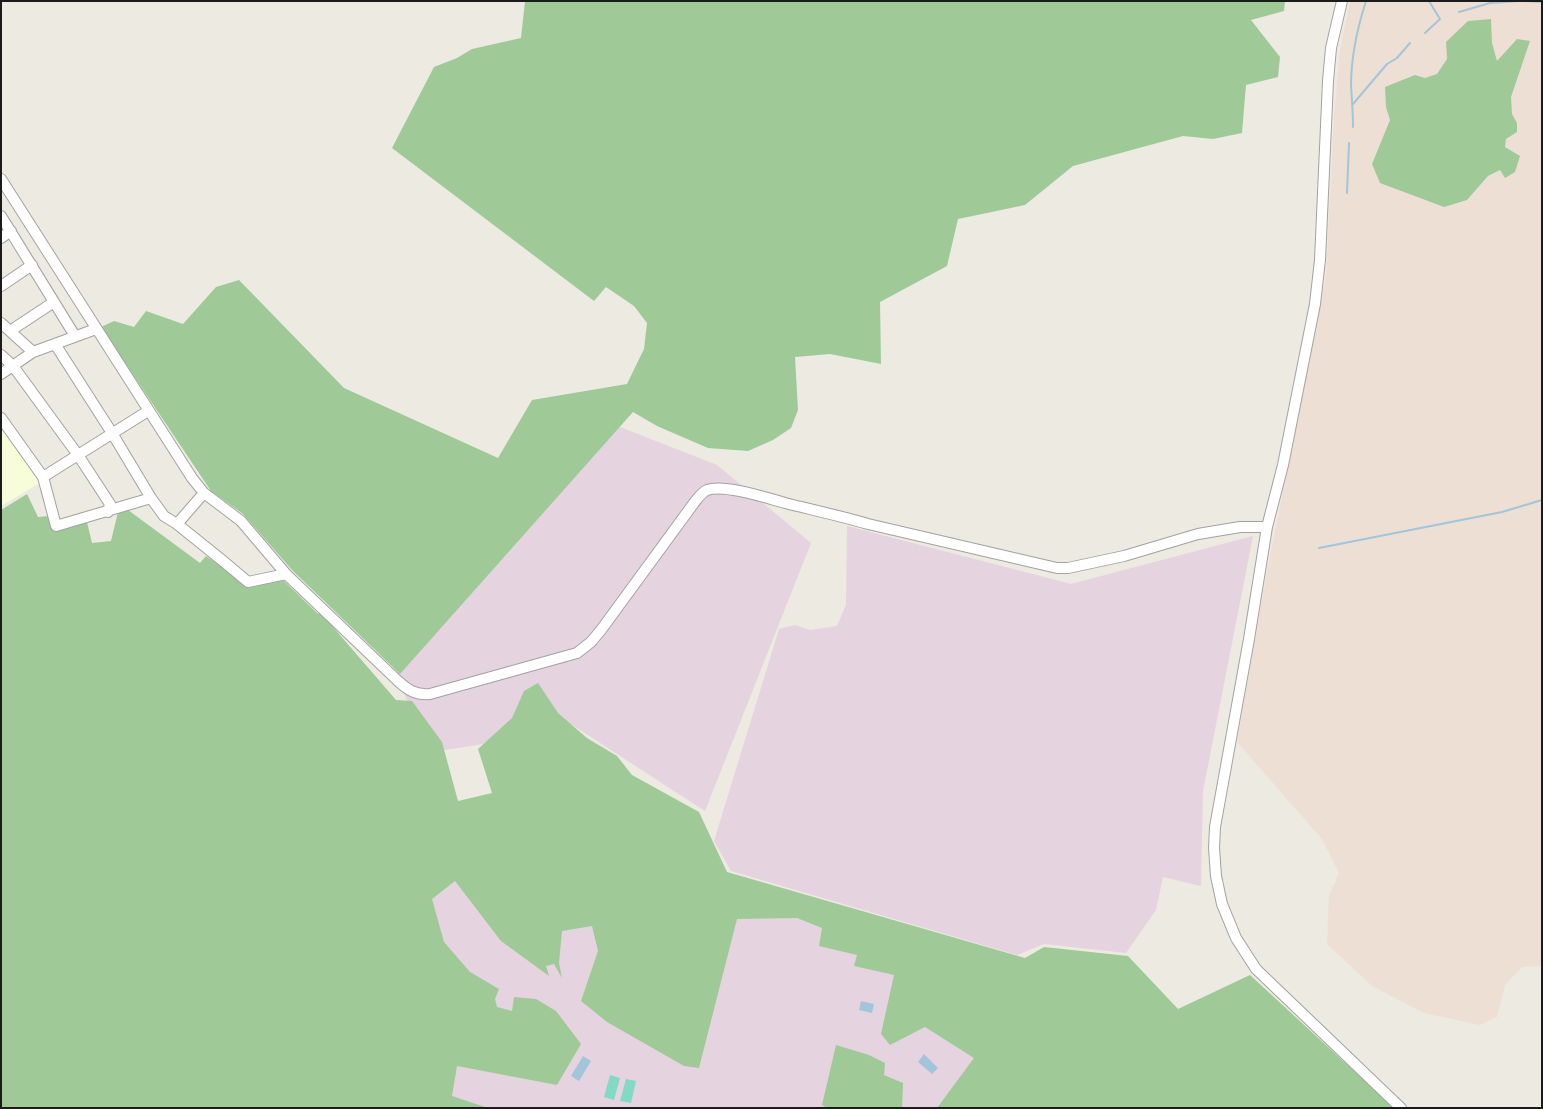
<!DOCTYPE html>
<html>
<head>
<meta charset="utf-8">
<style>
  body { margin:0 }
  #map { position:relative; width:1543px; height:1109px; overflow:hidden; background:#eceae1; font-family:Poppins,sans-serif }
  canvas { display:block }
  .frame { position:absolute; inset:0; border:2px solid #1b1b1b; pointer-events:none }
</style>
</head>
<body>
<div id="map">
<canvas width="1543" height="1109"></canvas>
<div class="frame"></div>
</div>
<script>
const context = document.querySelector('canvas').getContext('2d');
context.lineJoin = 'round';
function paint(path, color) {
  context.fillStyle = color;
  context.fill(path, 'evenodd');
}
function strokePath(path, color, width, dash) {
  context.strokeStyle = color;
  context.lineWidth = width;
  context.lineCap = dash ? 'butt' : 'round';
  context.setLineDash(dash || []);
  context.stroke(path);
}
const industrial = new Path2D(`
  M615,425L717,465L811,543L705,811L543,706L483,744L425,753L397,672Z
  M847,526L1071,584L1253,536L1203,791L1201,886L1163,877L1156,910L1126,953L1044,944L1017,955L731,871L714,841L779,629L795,625L810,630L837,626L846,605Z
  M640,843L789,900L1353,1108H221L34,938Z`);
const education = new Path2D(`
  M1,426L40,483L1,506Z`);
const military = new Path2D(`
  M1350,1H1542V966L1522,967L1505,985L1497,1017L1480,1025L1424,1013L1372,986L1327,944L1329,896L1339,873L1322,839L1237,742L1269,561L1326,275L1334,115L1340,50Z`);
const forest = new Path2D(`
  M525,1H1285L1284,11L1251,20L1280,57L1278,77L1246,85L1242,133L1213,139L1183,136L1073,166L1025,205L958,219L947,266L880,302L881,364L830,354L795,357L798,410L791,428L773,440L748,451L708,448L657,426L633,412L400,674L293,571L243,514L211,491L101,327L114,321L134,327L146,311L183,324L216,287L239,280L344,388L498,458L532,400L627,384L644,349L647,323L634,306L606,287L594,301L392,148L434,67L457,58L472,49L521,38Z
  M1491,19L1492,43L1497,61L1517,39L1530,41L1511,97L1512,114L1517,123V132L1506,139L1505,147L1520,156L1515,172L1505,178L1500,170L1488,176L1467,200L1444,207L1380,183L1372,164L1390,120L1386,107L1385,87L1415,75L1425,78L1437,74L1447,59L1446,42L1468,21Z
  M27,494L38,517L48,516L53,529L87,522L92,543L111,541L118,512L128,510L200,563L206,556L251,587L282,579L318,614L320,612L396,700L412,701L442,742L458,801L492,793L478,749L512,718L524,691L538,683L558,713L587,738L617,756L632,775L699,812L727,872L1025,958L1044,947L1128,956L1178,1009L1250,975L1394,1108H937L974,1058L925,1027L890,1045L881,1034L894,975L854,966L857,955L819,946L822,928L797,918L737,919L699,1068L684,1066L607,1022L581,1001L598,951L592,926L562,931L559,963L562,978L554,964L546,966L549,976L501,941L455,881L432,899L444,942L470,972L499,989L495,999L497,1007L512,1011L514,997L536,999L556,1011L581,1044L557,1085L457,1066L452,1096L488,1108H1V510Z
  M836,1045L869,1055L885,1063L884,1075L903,1083L902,1108H827L822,1105Z`);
const pitch = new Path2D(`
  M610,1075L620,1078L614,1100L604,1097Z
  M626,1079L636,1081L631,1103L620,1101Z`);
const water = new Path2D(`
  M861,1001L874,1004L872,1013L859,1010Z
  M924,1054L938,1068L932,1074L918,1062Z
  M583,1056L591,1061L579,1081L571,1076Z`);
const stream = new Path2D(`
  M1524,1L1542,2
  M1459,12L1490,3L1520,1
  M1425,33L1440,19L1429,1
  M1353,104L1387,64L1397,58L1410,43
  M1353,127C1353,113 1352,100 1351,86C1351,57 1357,29 1366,1
  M1347,193L1349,143
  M1319,548L1502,512L1542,500`);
const minor = new Path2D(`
  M1342,1L1331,48L1328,81L1320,260L1315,304L1283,465L1267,527L1249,639L1215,827L1214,848L1216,876L1222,904L1236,938L1256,969L1401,1108
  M1,179L192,478L204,493L241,521L286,574L398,681C409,691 416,695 430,694L577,653L591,642L601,630L694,503C698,498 701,493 707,490C725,484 767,498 785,503C813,510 841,516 868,524L1057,568H1068L1124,556L1198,534L1240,527H1267
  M1,216L75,336
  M1,238L11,231
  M1,286L32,265
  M1,323L33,352
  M10,331L54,302
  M55,344L112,433L151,498L164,516L177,524L223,561L248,582L286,574
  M1,355L13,366L78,455L110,504L108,512
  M1,374L33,352L96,329
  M1,418L43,477L56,526L151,498
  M43,477L148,411
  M177,524L204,493`);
paint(industrial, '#e5d3df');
paint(education, '#f8fdd9');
paint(military, '#eedfd4');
paint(forest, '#9fca97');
paint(pitch, '#82d9c4');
paint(water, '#a3c5d9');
strokePath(stream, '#a3c5d9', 2);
strokePath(minor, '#a2a2a2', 12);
strokePath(minor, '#fff', 10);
</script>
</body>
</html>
